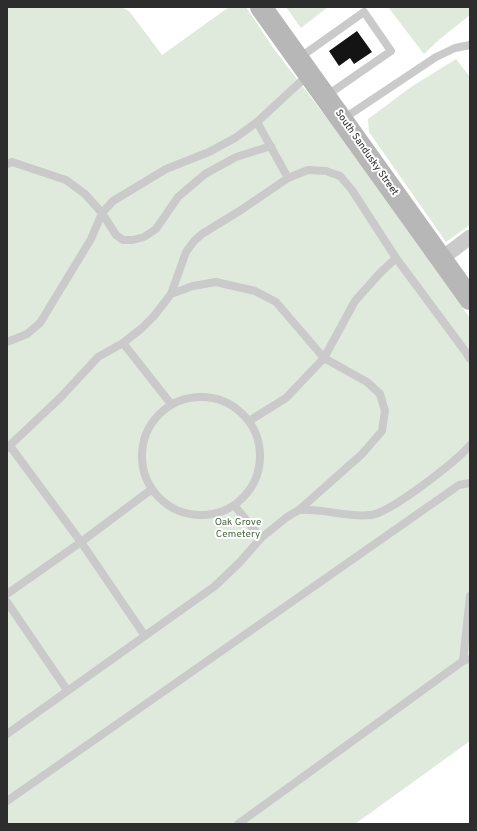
<!DOCTYPE html>
<html>
<head>
<meta charset="utf-8">
<style>
  body { margin:0 }
  #map { position:relative; width:477px; height:831px; overflow:hidden; background:#fff; font-family:Overpass,sans-serif }
  canvas { display:block }
  .frame { position:absolute; inset:0; border:8px solid #2d2d2d; pointer-events:none }
</style>
</head>
<body>
<div id="map">
<canvas width="477" height="831"></canvas>
<div class="frame"></div>
</div>
<script>
const context = document.querySelector('canvas').getContext('2d');
context.lineJoin = 'round';
function paint(path, color) {
  context.fillStyle = color;
  context.fill(path, 'evenodd');
}
function strokePath(path, color, width, dash) {
  context.strokeStyle = color;
  context.lineWidth = width;
  context.lineCap = dash ? 'butt' : 'round';
  context.setLineDash(dash || []);
  context.stroke(path);
}
function write(font, color, halo, rows, align = 'center') {
  context.font = font + ' Overpass,sans-serif';
  context.lineWidth = 4;
  context.setLineDash([]);
  context.textBaseline = 'middle';
  context.strokeStyle = halo;
  context.fillStyle = color;
  for (const [text, x, y, turn = 0] of rows) {
    context.save();
    context.translate(x, y);
    context.rotate((+turn || 0) * Math.PI / 180);
    context.textAlign = isNaN(turn) ? turn : align;
    if (halo) context.strokeText(text, 0, 0);
    context.fillText(text, 0, 0);
    context.restore();
  }
}
const green = new Path2D(`
  M7,7H121L129,11L162,55L229,7H246L274,49L329,121L470,318V741L355,824H7Z
  M286,7H328L301,28Z
  M388,7H470V15L440,39L424,54Z
  M456,59L470,77V225L446,242L369,132L368,119L411,87Z`);
const building = new Path2D(`
  M357,31L372,52L354,64L350,58L339,66L329,51Z`);
const lane = new Path2D(`
  M299,58L364,12L391,51L326,96
  M343,119L436,57L455,48L470,45
  M7,164L12,162L66,180L85,194L102,213L113,201L166,169L209,152L235,138L257,122L309,74
  M288,178L308,170L326,171L340,176L352,190L396,258
  M102,213L116,235L123,240H133L144,237L156,229L178,197L205,174L236,157L271,146
  M171,294L193,286L216,282L255,291L276,302L324,358L286,398L249,421
  M7,342L27,334L40,323L91,239L102,213
  M123,343L171,404
  M142 456a59 59 0 1 1 118 0a59 59 0 1 1-118 0Z
  M7,448L61,397L98,357L123,343L142,328L154,316L171,294L186,252L194,241L202,234L241,210L288,178L257,122
  M234,505L261,538L287,517L299,510L362,454L382,431L385,411L380,394L367,382L324,358L355,301L380,273L396,258L465,351L470,359
  M299,510C323,508 347,518 371,515C390,513 457,461 470,445
  M7,594L81,542L10,446
  M470,596L463,661L470,659
  M7,602L67,690
  M145,636L81,542L152,489
  M7,734L215,586L240,562L261,538
  M7,801L459,485L470,483
  M238,824L463,661`);
const street = new Path2D(`
  M441,259L470,237`);
const secondary = new Path2D(`
  M261,7L470,299`);
const streetNames = [
  ["South Sandusky Street",366,153,55]
];
const parkNames = [
  ["Oak Grove",238,523],
  ["Cemetery",238,535]
];
paint(green, '#e0eadc');
paint(building, '#141414');
strokePath(lane, '#cacaca', 8);
strokePath(street, '#cacaca', 15);
strokePath(secondary, '#b7b7b7', 22);
write('10px', '#2d2d2d', '#fff', streetNames);
write('10px', '#47653f', '#fff', parkNames);
</script>
</body>
</html>
